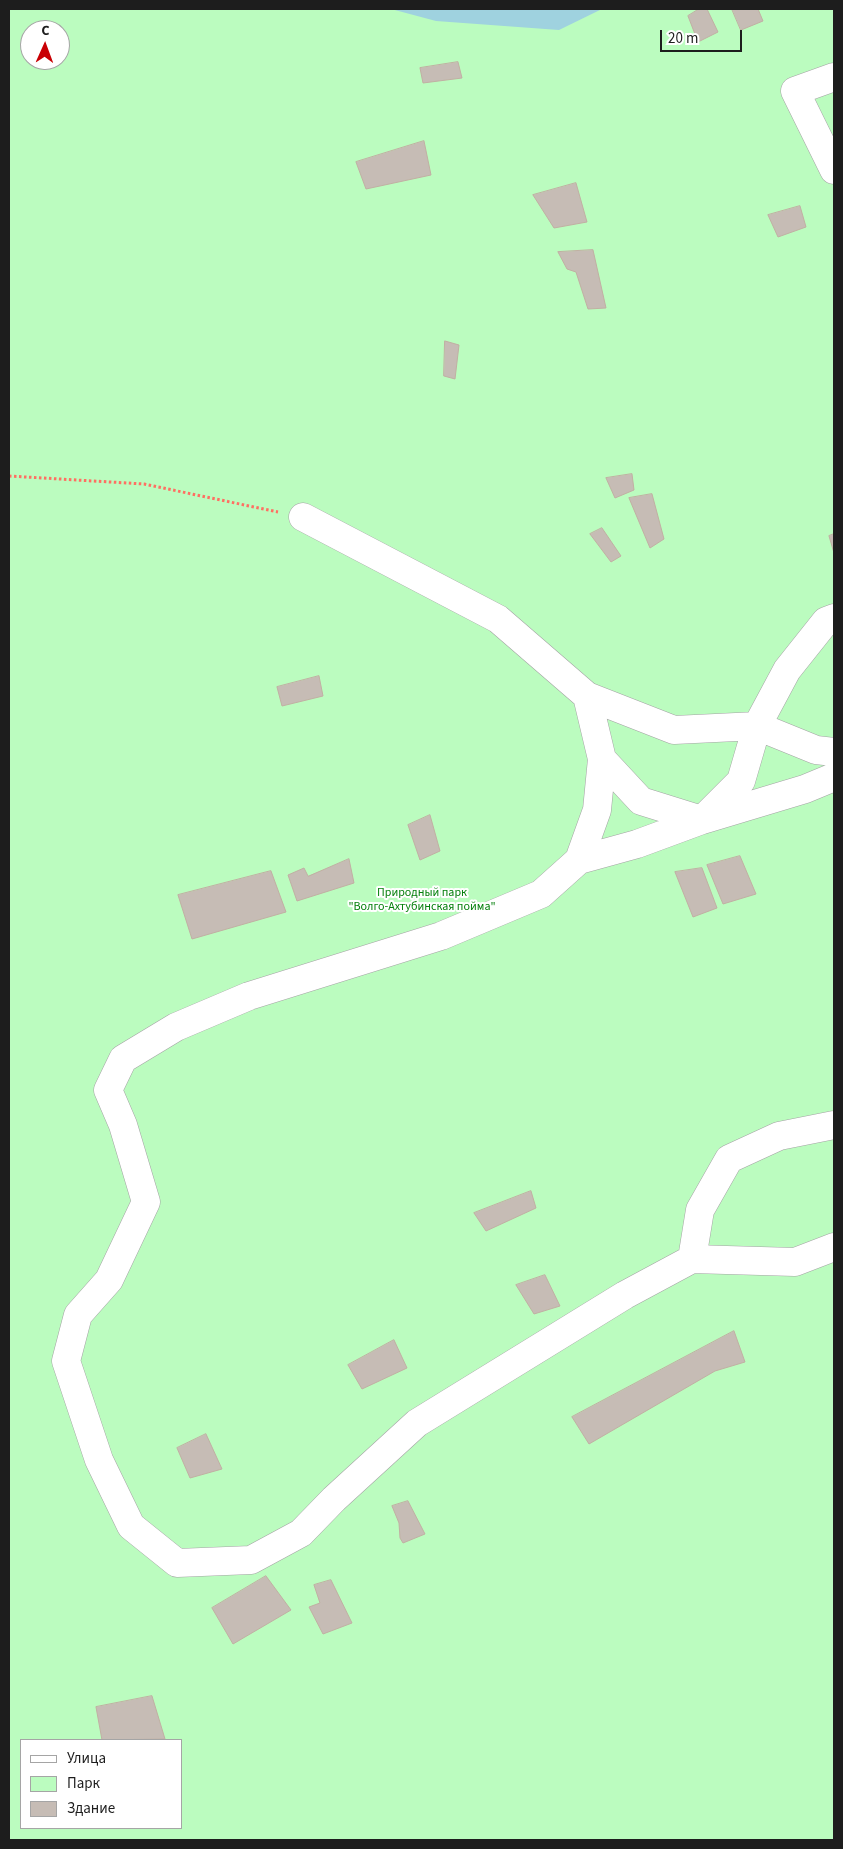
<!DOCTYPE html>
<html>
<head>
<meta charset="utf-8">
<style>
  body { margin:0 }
  #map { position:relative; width:843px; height:1849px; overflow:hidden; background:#efeae2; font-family:"Source Sans 3",sans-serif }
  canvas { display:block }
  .frame { position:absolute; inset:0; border:10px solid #1d1d1d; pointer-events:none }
  .legend { position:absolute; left:20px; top:1739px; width:162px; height:90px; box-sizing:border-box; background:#fff; border:1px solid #a5a5a5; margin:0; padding:6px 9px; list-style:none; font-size:15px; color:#1d1d1d }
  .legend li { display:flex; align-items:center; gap:10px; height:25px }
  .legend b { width:25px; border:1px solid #a5a5a5 }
  .north { position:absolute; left:20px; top:20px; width:50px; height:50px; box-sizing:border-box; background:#fff; border:1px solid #a5a5a5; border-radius:50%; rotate:2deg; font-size:14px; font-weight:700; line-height:20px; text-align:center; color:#1d1d1d }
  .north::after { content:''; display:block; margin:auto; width:18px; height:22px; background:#c90004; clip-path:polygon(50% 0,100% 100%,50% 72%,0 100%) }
  .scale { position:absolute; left:660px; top:30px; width:82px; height:22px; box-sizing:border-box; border:2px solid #1d1d1d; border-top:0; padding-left:6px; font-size:15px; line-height:18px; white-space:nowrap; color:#1d1d1d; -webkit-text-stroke:4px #fff; paint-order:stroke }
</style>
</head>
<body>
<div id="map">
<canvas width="843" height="1849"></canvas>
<div class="frame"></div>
<ul class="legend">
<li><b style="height:6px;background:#fff"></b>Улица</li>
<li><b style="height:14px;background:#bbfcbf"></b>Парк</li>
<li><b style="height:14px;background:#c6bcb5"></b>Здание</li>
</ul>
<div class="north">С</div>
<div class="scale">20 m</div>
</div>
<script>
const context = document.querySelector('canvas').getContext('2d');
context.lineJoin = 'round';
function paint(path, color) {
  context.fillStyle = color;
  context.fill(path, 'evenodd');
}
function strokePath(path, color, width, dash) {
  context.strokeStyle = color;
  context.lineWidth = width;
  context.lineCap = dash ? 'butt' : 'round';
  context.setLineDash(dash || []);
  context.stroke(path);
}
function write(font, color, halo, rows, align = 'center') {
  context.font = font + ' "Source Sans 3",sans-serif';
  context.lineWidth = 4;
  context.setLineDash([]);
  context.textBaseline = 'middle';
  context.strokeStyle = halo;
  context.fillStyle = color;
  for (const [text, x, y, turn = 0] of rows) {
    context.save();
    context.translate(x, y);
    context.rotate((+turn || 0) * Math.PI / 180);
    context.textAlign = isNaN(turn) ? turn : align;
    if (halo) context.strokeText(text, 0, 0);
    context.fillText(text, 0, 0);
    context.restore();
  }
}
const park = new Path2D(`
  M9,9H834V1840H9ZM30,30H60V60H30ZM21,1740H181V1828H21Z`);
const water = new Path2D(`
  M391,9H602L559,30L436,21Z`);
const building = new Path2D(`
  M699,9H707L718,32L698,42L688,16Z
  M732,9H758L763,21L741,30Z
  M458,62L462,78L423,83L420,68Z
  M424,141L431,175L366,189L356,162Z
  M576,183L587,222L554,228L533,195Z
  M800,206L806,227L778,237L768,215Z
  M593,250L606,308L588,309L576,272L567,269L558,252Z
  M445,341L459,345L455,379L444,376Z
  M632,474L634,490L615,498L606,478Z
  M652,494L664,539L650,548L629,498Z
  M602,528L621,556L611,562L590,534Z
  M834,534V553L829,536Z
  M319,676L323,696L282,706L277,687Z
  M430,815L440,851L420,860L408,825Z
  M740,856L756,894L723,904L707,865Z
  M349,859L354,883L297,901L288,875L304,868L308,876Z
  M702,868L717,908L693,917L675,872Z
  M271,871L286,912L192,939L178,895Z
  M531,1191L536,1208L486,1231L474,1213Z
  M545,1275L560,1306L534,1314L516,1285Z
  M734,1331L745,1362L715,1371L589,1444L572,1417Z
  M394,1340L407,1368L362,1389L348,1365Z
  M206,1434L222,1469L190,1478L177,1448Z
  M408,1501L425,1534L403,1543L400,1538L399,1523L392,1506Z
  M266,1576L291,1610L233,1644L212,1608Z
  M331,1580L352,1623L323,1634L309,1607L320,1603L314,1585Z
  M152,1696L165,1739L102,1740L96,1707Z`);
const path = new Path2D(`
  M9,476L144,484L278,512`);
const street = new Path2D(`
  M834,77L795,91L834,170
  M303,517L498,619L587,696L674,730L757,726L787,670L826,621L834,618
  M587,696L602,759L597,810L579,860L541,894L441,936L249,996L176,1027L123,1059L108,1090L123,1125L146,1202L109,1280L78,1315L66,1361L99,1460L131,1526L177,1563L251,1560L301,1533L334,1499L417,1423L625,1295L692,1259L795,1262L834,1247
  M602,759L641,801L702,820L805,789L834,777
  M579,860L637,844L702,820L741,781L757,726L816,750L834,752
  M692,1259L700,1210L729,1159L779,1136L834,1125`);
const parkNames = [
  ["Природный парк",422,893],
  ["\"Волго-Ахтубинская пойма\"",422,907]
];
paint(park, '#bbfcbf');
paint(water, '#9fd2df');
paint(building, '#c6bcb5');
strokePath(building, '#c1b0a3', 1);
strokePath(street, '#a4a4a4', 29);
strokePath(path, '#ff6f62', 3, [2.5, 2.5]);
strokePath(street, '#fff', 28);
write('12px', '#06800d', '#fff', parkNames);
</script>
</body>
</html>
